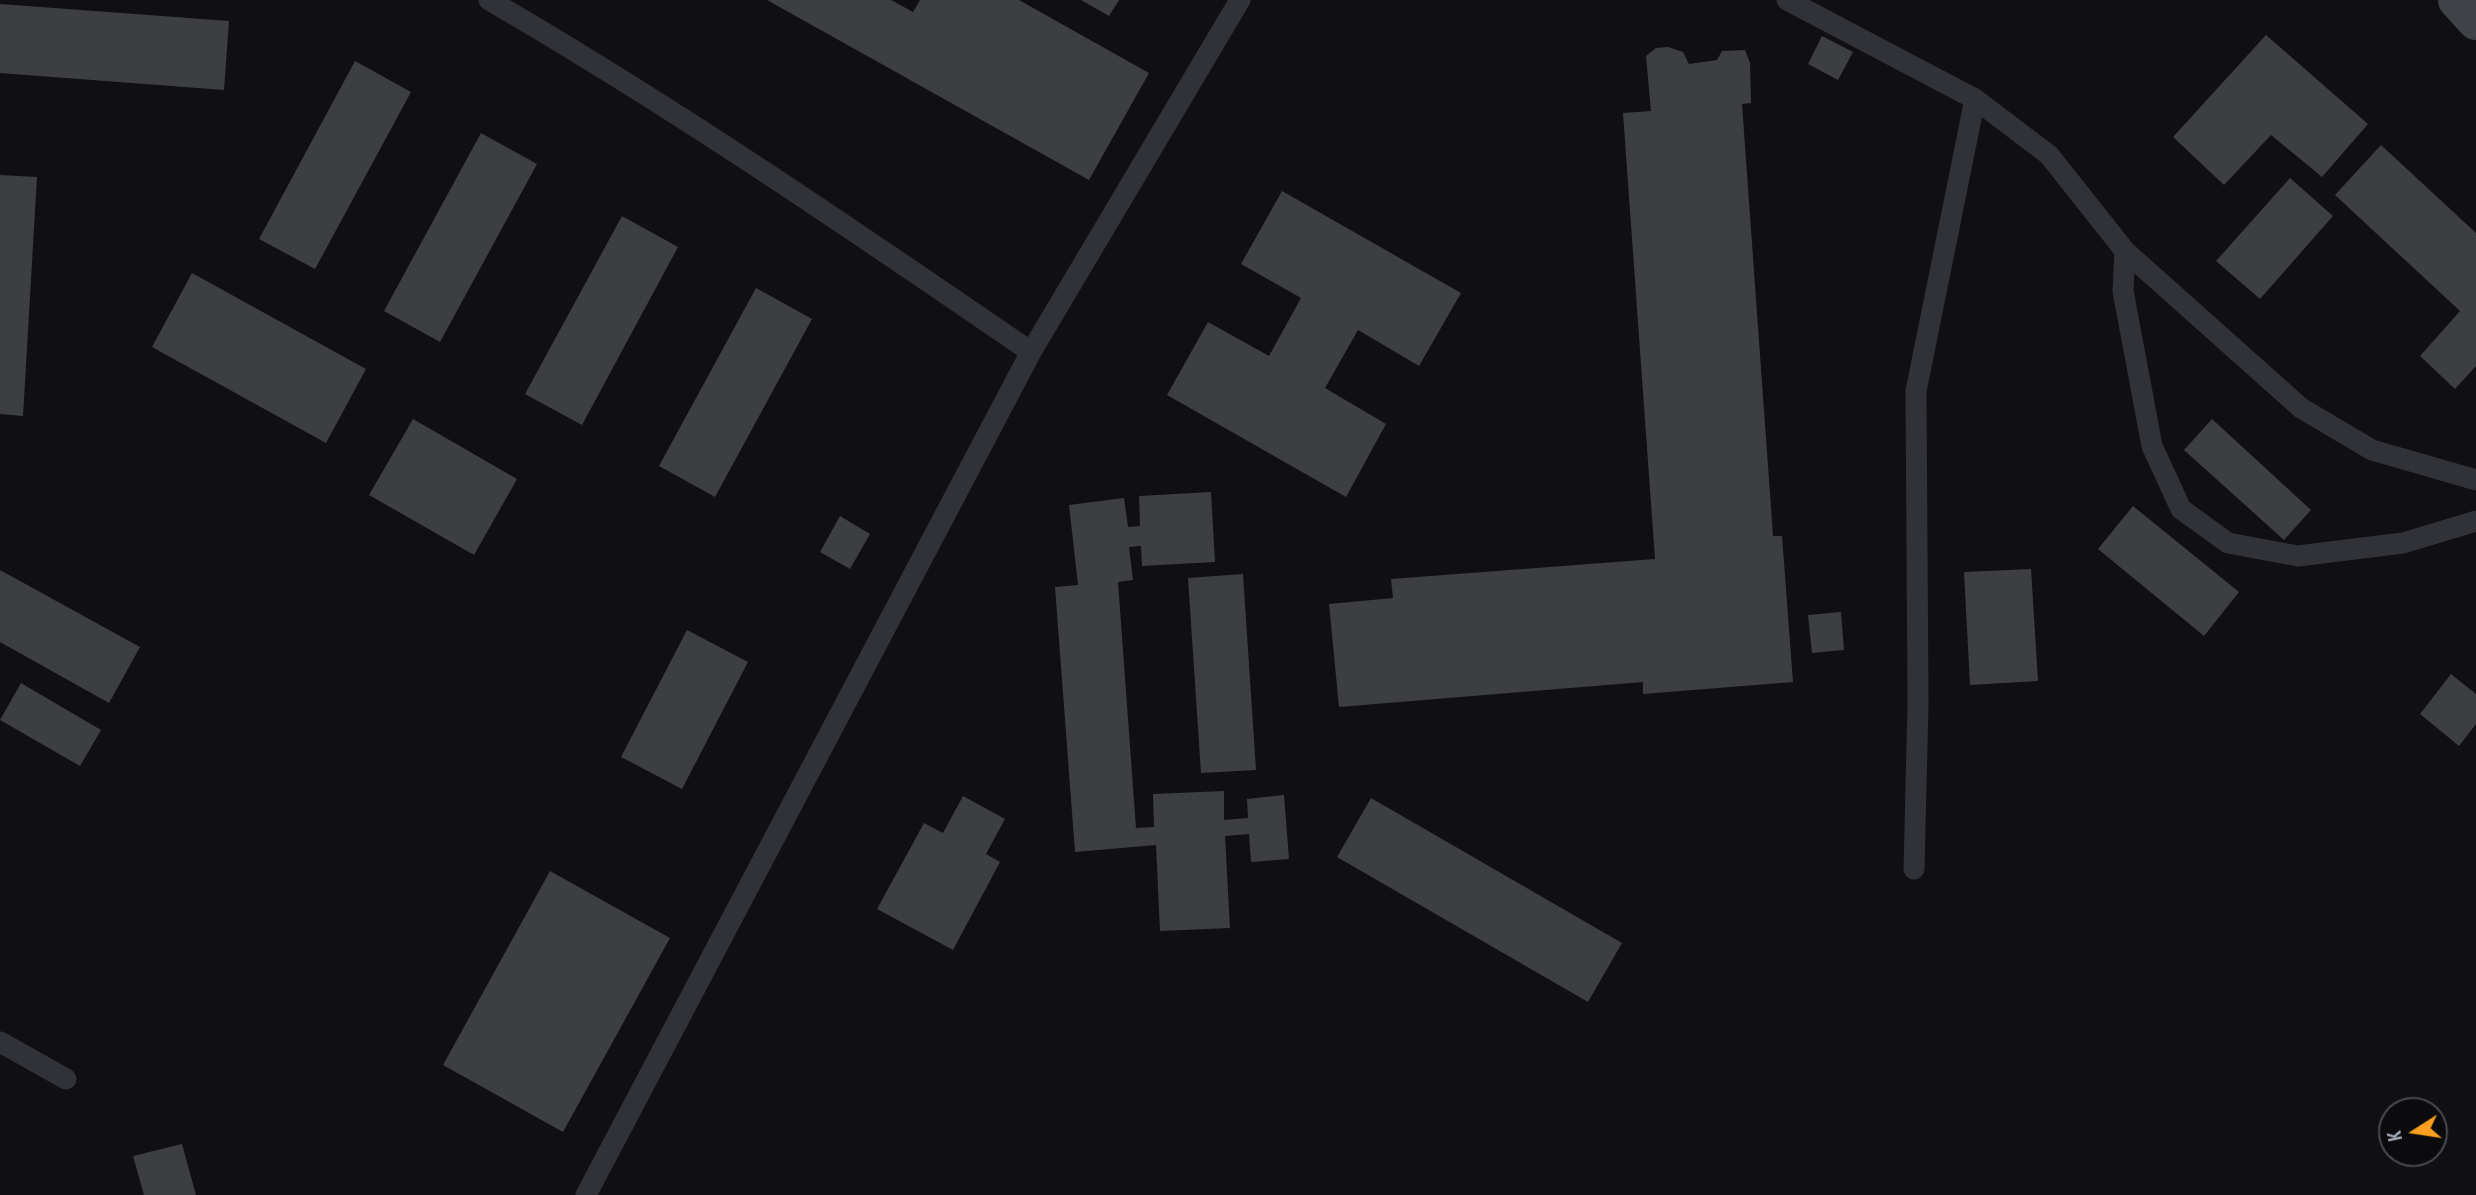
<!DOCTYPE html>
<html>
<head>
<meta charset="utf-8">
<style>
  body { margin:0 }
  #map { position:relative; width:2476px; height:1195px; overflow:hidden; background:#101012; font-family:"PT Sans Narrow",sans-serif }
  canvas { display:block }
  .north { position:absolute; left:2378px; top:1097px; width:70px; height:70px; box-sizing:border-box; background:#0b0b0d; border:2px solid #474a4f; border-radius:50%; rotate:258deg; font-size:19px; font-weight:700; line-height:28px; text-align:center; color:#a1a8b3 }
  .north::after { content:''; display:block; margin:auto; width:24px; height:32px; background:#fa9f20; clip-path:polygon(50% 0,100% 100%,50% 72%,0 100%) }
</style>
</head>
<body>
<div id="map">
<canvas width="2476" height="1195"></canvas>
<div class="north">K</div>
</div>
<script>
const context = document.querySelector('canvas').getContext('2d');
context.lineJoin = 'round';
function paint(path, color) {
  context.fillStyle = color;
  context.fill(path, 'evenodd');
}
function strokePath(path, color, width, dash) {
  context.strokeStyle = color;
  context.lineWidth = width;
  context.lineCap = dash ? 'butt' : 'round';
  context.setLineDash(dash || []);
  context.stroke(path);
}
const building = new Path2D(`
  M767,0H891L913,12L920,0H1019L1149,73L1089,180Z
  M1081,0H1119L1109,16Z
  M0,4L229,21L224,90L0,73Z
  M2266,35L2368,124L2322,177L2271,135L2224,185L2173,137Z
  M1822,36L1853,52L1838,80L1808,64Z
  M1668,47L1683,52L1689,64L1717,60L1722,51L1745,50L1750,63L1751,103L1742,104L1773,536H1782L1793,682L1643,694V682L1339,707L1329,604L1393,598L1391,579L1655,559L1623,113L1651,111L1646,56L1656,48Z
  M355,61L411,92L315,269L259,239Z
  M481,133L537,164L440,342L384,311Z
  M2381,145L2476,233V366L2455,389L2420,356L2460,311L2335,195Z
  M0,175L37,177L23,416L0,414Z
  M2290,178L2333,216L2260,299L2216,261Z
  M1282,191L1461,293L1419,366L1358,330L1325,388L1386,424L1346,497L1167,395L1208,322L1269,356L1301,298L1241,264Z
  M622,216L678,247L582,425L525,394Z
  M192,273L366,369L326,443L152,347Z
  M756,288L812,319L715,497L659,466Z
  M413,419L517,479L474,555L369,495Z
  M2212,419L2311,510L2284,540L2184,450Z
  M1211,492L1215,562L1142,566L1141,546L1129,547L1133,580L1118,582L1136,828L1154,827L1153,794L1224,791V820L1248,818L1247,799L1284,795L1289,859L1251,862L1249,834L1225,836L1230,928L1160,931L1156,845L1075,852L1055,587L1078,585L1069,505L1124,498L1128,527L1140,526L1139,496Z
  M2133,506L2239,592L2204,636L2098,549Z
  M840,516L870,534L850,569L820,552Z
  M2031,569L2038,681L1970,685L1964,572Z
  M0,570L140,647L109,703L0,642Z
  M1243,574L1256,770L1201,773L1188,578Z
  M1841,612L1844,650L1812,653L1808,615Z
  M687,630L748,662L682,789L621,757Z
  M2451,674L2476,694V724L2459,746L2420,714Z
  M21,683L101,730L80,766L0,720Z
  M963,796L1005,819L986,854L1000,862L953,950L877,909L924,823L943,833Z
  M1371,798L1622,943L1588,1002L1337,857Z
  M550,871L670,938L563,1132L443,1065Z
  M182,1144L196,1195H144L133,1156Z`);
const lane = new Path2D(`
  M489,0C675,108 853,230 1031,352
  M1787,0L1975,99L2049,155L2125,251L2301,408L2372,450L2476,480
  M2125,251L2123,291L2152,446L2181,509L2228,543L2298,556L2403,543L2476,521
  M1914,869L1918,703L1916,391L1975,99
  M0,1042L66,1079
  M586,1195L1031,352L1240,0`);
const secondary = new Path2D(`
  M2457,0L2476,21`);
paint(building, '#3c3e42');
strokePath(lane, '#313237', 21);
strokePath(secondary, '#3f4247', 38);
</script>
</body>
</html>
